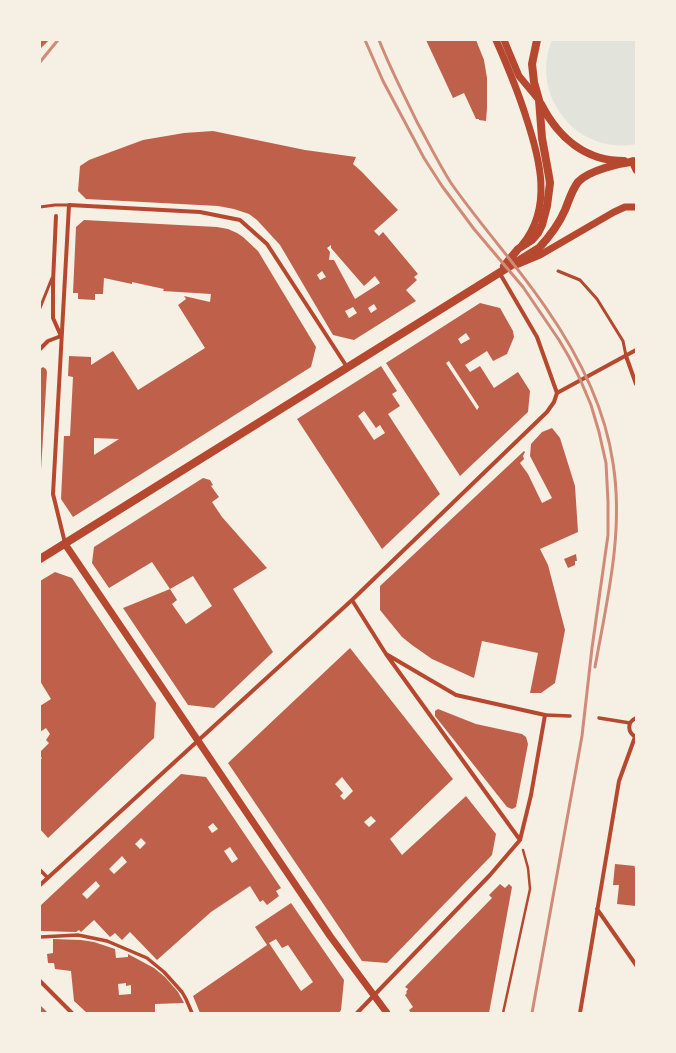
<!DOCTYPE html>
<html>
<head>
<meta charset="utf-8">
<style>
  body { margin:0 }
  #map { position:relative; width:676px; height:1053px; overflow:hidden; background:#f6efe4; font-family:Overpass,sans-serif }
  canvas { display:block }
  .frame { position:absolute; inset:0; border:41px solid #f6efe4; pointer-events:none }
</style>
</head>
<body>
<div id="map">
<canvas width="676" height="1053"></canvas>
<div class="frame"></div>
</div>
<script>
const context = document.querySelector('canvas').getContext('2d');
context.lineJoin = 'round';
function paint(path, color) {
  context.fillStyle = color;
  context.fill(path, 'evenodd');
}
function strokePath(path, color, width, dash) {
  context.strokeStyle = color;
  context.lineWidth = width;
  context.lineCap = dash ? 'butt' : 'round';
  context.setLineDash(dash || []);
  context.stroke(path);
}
const green = new Path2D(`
  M552,40H636V144C577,156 529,95 552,40Z`);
const building = new Path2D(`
  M40,40H49L40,49Z
  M426,40H476L484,60L487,78V108L486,121L479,120V119H476L464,93L453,98Z
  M213,131L305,150L356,157L353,164L362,172L398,210L374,231L379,236L383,232L418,274L414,277L417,280L406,290L416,301L354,340L333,335L280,245L257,220L249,214L234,209L218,206L86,199L78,191L80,166L89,160L143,140L184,133ZM331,245V248L364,286L375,276L380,283L355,299L334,260H329L330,252L327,248ZM322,271L326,277L320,280L317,275ZM374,304L377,309L371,313L368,308ZM353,307L357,313L349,318L345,311Z
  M84,220L217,227L228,229L237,233L243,237L258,251L316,347L311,367L73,517L61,499L64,436H70L73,377L68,376L69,356L91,357V365L113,351L138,390L205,348L178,305L186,299L184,296L210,302L211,294L163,291L164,289L132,282V284L104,278L103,294H95V300L78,299V293H73L76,227ZM94,438L119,439L94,455Z
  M480,303L500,308L513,331L514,337L507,354L493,361L487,351L465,365L470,372L480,366L494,388L518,372L530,391L528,412L460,476L386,363ZM466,333L470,339L461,344L458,339ZM449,361L479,407L477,410L446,363Z
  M381,366L397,391L392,394L400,406L388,414L440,494L382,549L297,419ZM364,411L376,428L380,425L385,433L374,440L358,416Z
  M43,367L46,369L47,372L41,470H40V369Z
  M552,428L560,438L575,486L578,532L540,549L548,565L565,630L555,683L541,693H530L538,653L482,641L474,678L432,659L412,645L402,637L380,610V586L524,451L525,452L523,456L524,459L520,463L528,474L542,503L552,498L530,456L531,444L542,432Z
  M203,478L210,480L213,485L211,486L219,497L212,502L222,517L267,568L233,589L273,652L214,708L188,705L123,608L170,589L177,600L172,604L186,624L212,606L193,576L170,589L152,562L109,588L92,563L94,547Z
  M576,554L577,561H575V565L568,568L564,559Z
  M55,572L72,578L156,703L154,738L48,838L40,829V760L42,758L40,756V752L49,743L46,740L50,734L46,728L40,732V706L51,699L40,681V581Z
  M350,648L453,779L390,839L402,855L466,796L496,834L492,855L387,963L362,961L228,763ZM342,777L353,791L344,800L340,796L343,793L335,784ZM371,816L376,821L369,827L364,822Z
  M438,709L476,724L522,734L526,737L528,744L516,807L512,809L507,807L435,716V711Z
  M181,774L206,777L281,888L276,891L279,896L267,905L263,900L260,902L250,886L211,912L157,960L130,932L122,940L115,933L110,937L94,920L81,932L79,930L76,932L40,931V906ZM213,823L218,829L212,833L208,827ZM141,838L146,843L140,849L135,844ZM230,847L238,859L232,863L224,851ZM122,856L127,862L114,874L109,869ZM96,881L100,886L87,899L82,894Z
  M615,864L635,866L634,867L636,868V906L617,904L619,885H613Z
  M500,884L505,888L509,884L512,887L489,1013H411L409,1010L413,1007L405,995L407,993L406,992L408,989L405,987L492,898L489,895Z
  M291,903L344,980L341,1010L339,1013H200L193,996L267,945L255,927ZM276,939L282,948L288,945L313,982L301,991L269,943Z
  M53,939L81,940L94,942L115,949L116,958L128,957V954L154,968L165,977L178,992L184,1003L155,1004V1013H87L74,1001L71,971L55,969L54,963H48L47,954L53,953ZM126,983V986L131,985V994L119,995L118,984Z
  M40,1005L48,1013H40Z`);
const path = new Path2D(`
  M503,1013L530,889L528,868L523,850`);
const service = new Path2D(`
  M40,207L55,205H69
  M558,271L580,280L597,299L623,341L626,356
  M40,308L52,278`);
const pedestrian = new Path2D(`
  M545,715L570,716
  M599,718L630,723
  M40,870L48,878
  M40,937L78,935L107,941L147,958L164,972L182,992L186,999L192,1013`);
const minor = new Path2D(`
  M56,216L53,282V318L61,336
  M499,272L537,337L557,393
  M40,349L48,341L61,336
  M626,356L636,384
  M65,543L53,494L69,205L200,212L240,220L267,244L347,367
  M352,600L386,654L520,840
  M636,737C627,732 627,722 636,718
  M40,885L352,600L547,412L554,402L557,393L636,350
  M597,909L636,965
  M40,981L72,1013
  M357,1013L490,875L520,840L531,795L545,715L456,695L386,654
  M580,1013L619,781L635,737`);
const tertiary = new Path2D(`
  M496,40C507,65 518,91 526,117C540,159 553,207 522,245
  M504,40L519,76L539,100
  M632,161L636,170
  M516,265L540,255L614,212L625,207H636
  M65,544L330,936L387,1013`);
const secondary = new Path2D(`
  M541,104C558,137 585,161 624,161
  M504,266L518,249L532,240L538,233L542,225L547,206L550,183L548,171L542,138L539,100L534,82L532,64L537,40
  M40,559L539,248C550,236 559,224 565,210C569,200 572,190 578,182C589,170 621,163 636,161`);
const rail = new Path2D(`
  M365,40L383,81L424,158L442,186L474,229L523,287L559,340L569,357L580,379L591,405L599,432L606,463L608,502V535L592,648L582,736L532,1013
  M379,40C390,68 404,95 417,122C428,142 439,164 451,183C481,226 517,265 546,308C578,354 605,408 613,463C624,532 607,600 595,667
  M40,62L58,40`);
paint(green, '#e2e4dc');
paint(building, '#bf614a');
strokePath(path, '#b5482f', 2.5);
strokePath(service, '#b5482f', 3);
strokePath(pedestrian, '#b5482f', 3.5);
strokePath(minor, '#b5482f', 4);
strokePath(tertiary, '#b5482f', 7);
strokePath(secondary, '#b5482f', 8);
strokePath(rail, '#cf8b77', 3);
</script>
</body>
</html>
